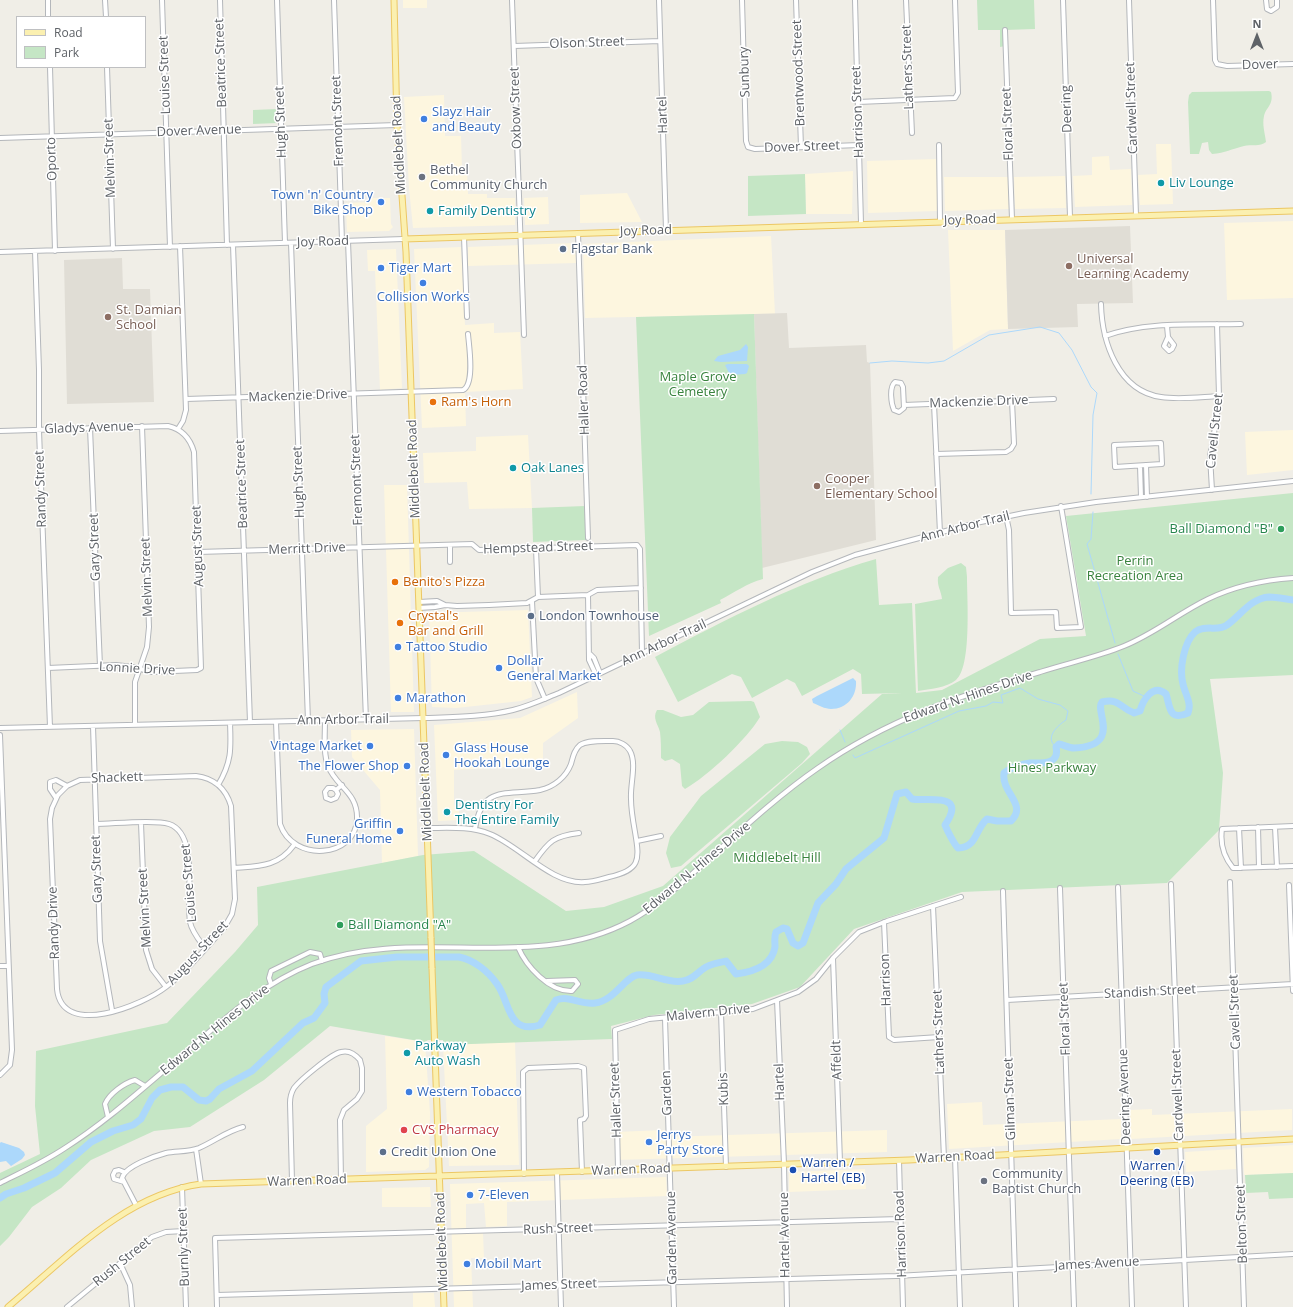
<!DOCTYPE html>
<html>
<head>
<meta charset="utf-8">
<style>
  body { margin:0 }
  #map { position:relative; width:1293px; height:1307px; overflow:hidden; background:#f0eee7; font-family:"Open Sans",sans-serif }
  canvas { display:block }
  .legend { position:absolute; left:16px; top:16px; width:130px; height:52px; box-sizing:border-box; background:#fff; border:1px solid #bfc0c2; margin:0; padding:5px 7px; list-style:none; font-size:12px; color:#5e6267 }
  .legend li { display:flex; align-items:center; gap:8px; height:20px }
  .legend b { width:20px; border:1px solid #bfc0c2 }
  .north { position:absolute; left:1237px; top:16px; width:40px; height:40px; -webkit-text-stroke:3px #fff; paint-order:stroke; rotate:0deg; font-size:11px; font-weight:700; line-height:16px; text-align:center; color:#5e6267 }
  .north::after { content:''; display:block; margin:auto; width:14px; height:18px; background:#5e6267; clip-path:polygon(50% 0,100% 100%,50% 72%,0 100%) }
</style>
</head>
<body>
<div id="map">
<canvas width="1293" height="1307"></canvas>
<ul class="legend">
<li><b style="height:5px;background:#fbf0b0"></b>Road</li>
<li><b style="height:11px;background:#c5e6c5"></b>Park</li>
</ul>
<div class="north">N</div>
</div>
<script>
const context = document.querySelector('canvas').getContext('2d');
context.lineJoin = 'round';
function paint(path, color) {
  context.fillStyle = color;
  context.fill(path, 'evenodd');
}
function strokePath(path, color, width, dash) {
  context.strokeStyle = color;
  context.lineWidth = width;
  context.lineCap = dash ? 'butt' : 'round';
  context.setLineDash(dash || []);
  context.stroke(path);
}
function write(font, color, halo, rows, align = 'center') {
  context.font = font + ' "Open Sans",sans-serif';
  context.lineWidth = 3;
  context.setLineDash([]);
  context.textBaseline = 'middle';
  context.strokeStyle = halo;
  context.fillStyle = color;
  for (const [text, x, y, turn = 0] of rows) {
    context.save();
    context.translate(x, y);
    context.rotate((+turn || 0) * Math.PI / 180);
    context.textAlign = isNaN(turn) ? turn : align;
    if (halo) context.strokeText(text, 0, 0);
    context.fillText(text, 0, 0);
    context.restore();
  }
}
const commercial = new Path2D(`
  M403,0H427V8H403Z
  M444,95L445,136H461L462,169H467L468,194H487V198H515V225L413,228L409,188L404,97Z
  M1156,144H1171L1173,204L1140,205L1138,175L1157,174Z
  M1109,156L1110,170L1131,169L1132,205L1075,207L1073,176L1092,175V157Z
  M936,159L938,211L868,213L867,161Z
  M853,171L852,214H806L805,174Z
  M1065,176L1066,208L1015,209L1014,177Z
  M944,177H1008L1009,209L945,211Z
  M627,193L642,222L580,223V195Z
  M548,197L549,224L525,225L524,198Z
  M369,198H390L391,224L393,227L389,231L347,232L346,203L368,202Z
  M1293,221V298L1227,300L1224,223Z
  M948,230H1005L1008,329L990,330L953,351Z
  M771,236L775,314L585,318L583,244Z
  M575,243L576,263L468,266V247Z
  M461,247L465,325L494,323V333L520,332L523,389L465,392L466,426L422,428L414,249Z
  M396,249L402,388L380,390L375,271H368L367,250Z
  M1293,430V470L1247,475L1245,432Z
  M528,435L532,508L469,509L467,482L424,483L423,453L476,451V437Z
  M384,485H407L414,712H391Z
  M528,610L532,697L521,701L456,708L432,707L429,613Z
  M577,692L578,718L543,743V765L454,770V805L459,804V820L438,821L434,725L520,718Z
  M414,729L418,856L382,863L380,790L352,757L351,730Z
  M385,1036L425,1042L430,1113L429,1167L425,1170L366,1172V1126L387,1109Z
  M515,1042L519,1165L449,1166L443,1045Z
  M982,1102L983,1125L1121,1119V1139L949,1149L947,1104Z
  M1152,1109V1115L1292,1109V1130L1131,1139L1130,1110Z
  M664,1130L665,1137L887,1130V1152L615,1160V1132Z
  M1293,1145V1173L1245,1175L1244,1174L1243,1148Z
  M1235,1149L1236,1169L1186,1172L1185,1152Z
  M865,1169L866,1189L789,1192V1172Z
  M666,1177L667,1196L507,1202V1226L486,1227L484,1203L466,1204V1234L483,1233L484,1258H471L473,1307H454L450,1184Z
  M430,1187L431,1207H382V1188Z
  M413,1293H434L435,1307H413Z`);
const education = new Path2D(`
  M1130,226L1133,303L1077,304L1078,327L1008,329L1005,230Z
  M122,258L123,289H150L154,402L67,404L64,260Z
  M787,313L789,348L866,345L867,362L870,363L876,540L762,568L754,314Z`);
const green = new Path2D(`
  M977,0H1034L1035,29L1005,30V46L1000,47V30H978Z
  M1269,91L1271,92C1274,105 1266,107 1264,116C1262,125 1265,133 1266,142C1260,147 1251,144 1244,146C1231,149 1226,153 1212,154L1209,150L1208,142L1202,143L1199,154H1190L1188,102L1189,95L1192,92Z
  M277,109L278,123L253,124V110Z
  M805,174L806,214L748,216V176Z
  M754,314L763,579C747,583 734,593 720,600L721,603L649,636L636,317Z
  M1293,493V675L1210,679L1223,773L1219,830L1167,883L962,892L854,929L800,987L752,1004L654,1015L611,1026L612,1039L443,1045V1040H428L425,1042L330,1026L264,1080L190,1127L154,1131L91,1160L61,1188L32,1207L9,1237L0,1246V1173L40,1154L35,1106L36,1051L167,1023L235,952L258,925L257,887L423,855L474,851L566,911L604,907L663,886L882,694L902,693L862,694L861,674L853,669L802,696L795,683L787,679L752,698L741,677L732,674L678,702L655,657C725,620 799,581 876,559L879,605L912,603L916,693L942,690L1040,639L1086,636L1066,516Z
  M585,506L586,540L533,542L532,508Z
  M961,563L966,567L967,577C967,598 972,667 956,680C946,688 930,689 918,691L915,604L942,599C941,590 937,587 938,577L948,568Z
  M751,701L754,702L760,717C747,739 708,776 685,789L682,786L680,764L672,759L665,761L661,758C661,749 661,740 660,732C658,724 652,718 657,710H663L681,717L693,715L709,702Z
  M782,741L798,742L807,747L810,754L802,763L681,866L671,868L666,853L670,837L701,796L765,744Z
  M1293,1173V1198L1269,1199L1268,1192L1246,1193L1245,1175Z`);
const water = new Path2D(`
  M746,344L748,347L747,361L721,362L714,361L718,356L740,350Z
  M728,364H747L749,366L747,373L745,374L730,375L725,365Z
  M853,678L856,681C857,696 847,709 831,709C825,709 818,705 813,703L812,699L817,696Z
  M1,1142L19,1148L24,1152L25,1155L22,1159L11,1166L6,1161L0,1162V1143Z`);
const stream = new Path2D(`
  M870,363L892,361L928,363L944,361L989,335L1040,327L1059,333L1072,350L1091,387L1097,393L1093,415L1091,494
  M1093,512L1091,539L1087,544L1115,643
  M1118,654L1133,691L1146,697
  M840,730L845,742
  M853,755L855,758L959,711L986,706L993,702L1003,703L1001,695L1020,688L1038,699L1060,705L1068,711L1066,720C1057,726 1044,738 1056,747`);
const river = new Path2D(`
  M0,1198L6,1194L24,1188L55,1173L91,1142L113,1131L133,1125L141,1119L152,1098L160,1090L171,1087H183L199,1100L206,1101L210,1099L219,1089L252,1071L303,1023L314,1018L325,1003L324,994L326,987L361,961L397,957H459C474,960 488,971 497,984C510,1001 507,1035 540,1025L556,1000C570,995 580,1005 595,1003C614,1001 625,977 637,975C653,973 667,984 683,981C692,980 696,974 703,969C709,964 719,963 726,961L736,974C752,972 772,966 775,947C775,942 774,937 776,932L783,928L787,929L793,943L798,946L803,943L818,903L836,884L846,869L884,838L897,794L906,792L912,799C927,802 968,791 945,825C947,830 954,844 958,848C977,848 975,829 987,819L997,821H1011C1028,804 1001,793 1004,773C1010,768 1022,764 1030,763C1042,763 1060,765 1056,747L1059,744C1064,745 1069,748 1074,748C1123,746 1094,711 1102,702C1120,698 1120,708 1134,713L1140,711C1143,700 1153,683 1166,694C1170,705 1168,722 1188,713C1192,703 1185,694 1183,684C1179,669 1184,642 1195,632C1205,624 1218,632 1227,625C1240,616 1251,598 1269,597C1277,597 1285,599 1293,600`);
const minor = new Path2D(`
  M48,0V17
  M105,0L106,17
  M162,0L170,247
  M220,0L227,245
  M277,0L285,243
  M334,0L342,241
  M512,0L524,335
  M659,0L666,230
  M742,0L746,141L748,147L755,149L859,145
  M796,0L801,147
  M855,0L861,223
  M906,0L912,133
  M1063,0L1070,217
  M1129,0L1136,215
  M1213,0L1215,60L1217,64L1227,66L1293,64
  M1266,0L1267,9L1271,11L1277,7V0
  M1005,30L1012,219
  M514,46L660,41
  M50,67L55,251
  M107,67L113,249
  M858,102L955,98L958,93L955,0
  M0,138L397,125
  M939,145L940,221
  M578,233L588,538
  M464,237L467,317
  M348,241L366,720
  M291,243L308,721
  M233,245L250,722
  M35,251L39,370V430L50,727
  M0,252L404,239
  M1101,304C1102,342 1118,391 1161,397C1179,400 1200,397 1219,396
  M1167,326L1168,337L1164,346L1169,351L1172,349L1174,345L1168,337
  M1105,336C1147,321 1196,325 1241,324
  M895,382L901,383L903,387L904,408L899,412L894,410C891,403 889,387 895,382Z
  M186,399L463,390C475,384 469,346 468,334
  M934,404L940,533
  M904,405L1054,399
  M90,428L100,666
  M178,429L183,421L186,410L180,246
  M0,431L168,426C182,429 190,438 194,452L201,668L197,670L152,672L133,667L116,665L48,668
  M1161,443L1162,464L1115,467L1114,445Z
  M936,454L1006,452L1011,449L1014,444L1012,401
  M1146,465L1147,497
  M1140,466L1141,497
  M1212,490L1210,456L1217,416L1219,396L1217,324
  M1006,516L1009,530L1011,613L1056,612L1057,628L1081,627L1061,506
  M450,545V562
  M536,549L538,597
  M198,552L472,544L479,550L637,545L640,549L642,653
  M588,595L589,660L596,675
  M538,597L588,595L597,590L641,588
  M532,601L536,678L545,699
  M419,602L437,601L445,605L457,606L489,605L527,603L538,597
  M419,608L435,607L445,605
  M590,654L594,658L600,673
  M276,722L280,824C293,863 356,858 357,819C358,792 336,787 328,766C323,753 325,735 325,721
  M135,725V682L147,647L149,627L142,426
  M93,726L100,941L112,1010
  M0,728L424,718C453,717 484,717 513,710C529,706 544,699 559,693L812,572L855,555L976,523L1024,513L1096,502L1293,481
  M0,735L12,1050L10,1065L0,1075
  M196,776C214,778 226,789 231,806L235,899L232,914L224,928C206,948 188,970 166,987C143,1005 62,1039 57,989L50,819L52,808L58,795L67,786L80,780Z
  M218,785C232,762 231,748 230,723
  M336,790L338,794L336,798L331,800L326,798L325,792L328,788H333L336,790L342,785
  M56,798L50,789V782L56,780L67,786
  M141,823L146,950L152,969L166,987
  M96,824C112,824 155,819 169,824C199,834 186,896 190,922C192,932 199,940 205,948
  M1293,826L1222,829C1220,843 1224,857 1233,868L1293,866
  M1258,827L1259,867
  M1275,827L1277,867
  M427,828C448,828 470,826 490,834C520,846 552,885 585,882C593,882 601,879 609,877C640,870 640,861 635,832C633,821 631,810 631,799C630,784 637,764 630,751C627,745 619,741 613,741C603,741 588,740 580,745C574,750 573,757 571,764C566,777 554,787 540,790C506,796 482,784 475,829
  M1239,828L1241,868
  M637,841L661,836
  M535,861C549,841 554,836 579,833
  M234,868C259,866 278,867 294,845
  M1230,882L1244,1307
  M1171,884L1186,1307
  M1289,885L1293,991
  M1118,887L1132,1307
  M1060,888L1074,1307
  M1003,891L1016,1307
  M933,906L944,1158
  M884,922L889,1037L894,1040L939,1037
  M518,947C526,966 549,992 572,991L578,984L575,980L547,981
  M833,958L840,1162
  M0,966H8
  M271,984L269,978L271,971L310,952L320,954L322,961
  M777,1000L784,1164L787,1307
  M1007,1000L1293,984
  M721,1012L726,1167
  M665,1018L674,1307
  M108,1117L105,1104C109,1094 124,1083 135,1080L145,1086
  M196,1149L201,1184
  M955,1157L960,1307
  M899,1160L903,1307
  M618,1170L615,1030L649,1019L753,1009L798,992L816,979L833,958L859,932L887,921L961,897
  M557,1173L561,1307
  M524,1174L523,1072L528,1068L578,1066L584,1068L586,1116L584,1119L580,1120L582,1172
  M292,1181L290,1103C290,1098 291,1093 294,1088C300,1080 331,1054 341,1052C348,1050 355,1054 360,1060L362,1068V1091L357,1099L344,1110L340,1120L341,1180
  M124,1182L114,1179L113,1175L115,1171L119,1170L124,1172
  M0,1183C22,1172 44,1162 65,1148C106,1122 143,1088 180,1057C221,1022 261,984 312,964C415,925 531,974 630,921C656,907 677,887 700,867C738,833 776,797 818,768C888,719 959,696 1040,672C1068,663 1097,657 1124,646C1154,634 1179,613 1208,599C1235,586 1263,580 1293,578
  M182,1187L186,1307
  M136,1205L122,1178C125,1166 155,1156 166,1153C177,1151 189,1152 199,1148C215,1141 227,1131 243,1127
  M120,1263L130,1285L132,1307
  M217,1295L896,1276L1293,1254
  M67,1307L152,1237L166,1232L184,1231
  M217,1307L215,1238L900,1219`);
const major = new Path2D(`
  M394,0L397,125L406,252L431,938
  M404,239L1293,211
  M432,968L444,1307
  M8,1307C66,1259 123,1195 201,1184L909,1160L1293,1139`);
const majorBridge = new Path2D(`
  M431,938L432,968`);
const markers = [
  [424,119,4,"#3f7fe0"],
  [422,177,4,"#6b7280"],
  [1161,183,4,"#0f9aa8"],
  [381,202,4,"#3f7fe0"],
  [430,211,4,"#0f9aa8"],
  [563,249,4,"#5c6f8a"],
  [1069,266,4,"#8d6e63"],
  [381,268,4,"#3f7fe0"],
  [423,283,4,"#3f7fe0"],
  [108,317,4,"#8d6e63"],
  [433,402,4,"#e8710a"],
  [513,468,4,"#0f9aa8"],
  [817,486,4,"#8d6e63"],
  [1281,529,4,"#2e9e5b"],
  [395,582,4,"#e8710a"],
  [531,616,4,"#5c6f8a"],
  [400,623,4,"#e8710a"],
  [398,647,4,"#3f7fe0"],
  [499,668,4,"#3f7fe0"],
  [398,698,4,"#3f7fe0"],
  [370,746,4,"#3f7fe0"],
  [446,755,4,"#3f7fe0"],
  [407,766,4,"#3f7fe0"],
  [447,812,4,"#0f9aa8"],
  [400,831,4,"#3f7fe0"],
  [340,925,4,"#2e9e5b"],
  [407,1053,4,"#0f9aa8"],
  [409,1092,4,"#3f7fe0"],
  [404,1130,4,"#e0444e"],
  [649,1142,4,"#3f7fe0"],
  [383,1152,4,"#5c6f8a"],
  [1157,1152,4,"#1a4fb4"],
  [793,1170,4,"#1a4fb4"],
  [984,1181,4,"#6b7280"],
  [470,1195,4,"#3f7fe0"],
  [467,1264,4,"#3f7fe0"]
];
const streetNames = [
  ["Olson Street",587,43,-2],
  ["Beatrice Street",221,63,-92],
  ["Dover",1260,65,-2],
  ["Lathers Street",908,67,-92],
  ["Sunbury",745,72,-92],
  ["Brentwood Street",799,73,-92],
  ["Louise Street",165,75,-92],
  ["Oxbow Street",516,108,-92],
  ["Cardwell Street",1132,108,-92],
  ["Deering",1067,109,-92],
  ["Harrison Street",858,112,-92],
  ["Hartel",663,115,-92],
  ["Fremont Street",338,121,-92],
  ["Hugh Street",281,122,-92],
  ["Floral Street",1008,124,-92],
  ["Dover Avenue",199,131,-2],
  ["Middlebelt Road",399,145,-93],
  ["Dover Street",802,147,-2],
  ["Melvin Street",110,158,-92],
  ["Oporto",52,159,-92],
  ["Joy Road",970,220,-2],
  ["Joy Road",646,231,-2],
  ["Joy Road",323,242,-2],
  ["Mackenzie Drive",298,396,-2],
  ["Haller Road",584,400,-92],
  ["Mackenzie Drive",979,402,-2],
  ["Gladys Avenue",89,428,-2],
  ["Cavell Street",1215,431,-84],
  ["Middlebelt Road",414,469,-92],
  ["Fremont Street",357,480,-92],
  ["Hugh Street",299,482,-92],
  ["Beatrice Street",242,484,-92],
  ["Randy Street",41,489,-92],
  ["Ann Arbor Trail",965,527,-14],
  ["August Street",198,546,-92],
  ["Gary Street",95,547,-92],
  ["Hempstead Street",538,548,-2],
  ["Merritt Drive",307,549,-2],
  ["Melvin Street",147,577,-92],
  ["Ann Arbor Trail",664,643,-25],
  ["Lonnie Drive",137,669,3],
  ["Edward N. Hines Drive",968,697,-19],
  ["Ann Arbor Trail",343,720,-1],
  ["Shackett",117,778,-2],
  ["Middlebelt Road",426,792,-92],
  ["Edward N. Hines Drive",697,868,-40],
  ["Gary Street",97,869,-92],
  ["Louise Street",189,883,-95],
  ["Melvin Street",145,908,-93],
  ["Randy Drive",54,923,-92],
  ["August Street",198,953,-47],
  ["Harrison",886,980,-92],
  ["Standish Street",1150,992,-3],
  ["Cavell Street",1235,1012,-92],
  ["Malvern Drive",708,1013,-6],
  ["Floral Street",1065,1019,-92],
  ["Edward N. Hines Drive",215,1030,-39],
  ["Lathers Street",939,1032,-92],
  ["Affeldt",837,1060,-92],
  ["Hartel",780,1082,-92],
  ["Kubis",724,1089,-92],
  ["Garden",667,1093,-92],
  ["Cardwell Street",1178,1095,-92],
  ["Deering Avenue",1125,1097,-92],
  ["Gilman Street",1010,1099,-92],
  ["Haller Street",616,1100,-92],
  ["Warren Road",955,1157,-3],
  ["Warren Road",631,1170,-2],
  ["Warren Road",307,1181,-2],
  ["Belton Street",1242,1224,-92],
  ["Rush Street",558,1229,-2],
  ["Harrison Road",901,1234,-92],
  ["Hartel Avenue",785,1235,-91],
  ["Garden Avenue",672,1238,-91],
  ["Middlebelt Road",442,1242,-92],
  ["Burnly Street",184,1247,-92],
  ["Rush Street",122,1262,-39],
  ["James Avenue",1097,1264,-3],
  ["James Street",559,1285,-2]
];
const shopNames = [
  ["Slayz Hair",432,112],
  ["and Beauty",432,127],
  ["Town 'n' Country",373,195,"right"],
  ["Bike Shop",373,210,"right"],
  ["Tiger Mart",389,268],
  ["Collision Works",423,297,"center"],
  ["Tattoo Studio",406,647],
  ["Dollar",507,661],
  ["General Market",507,676],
  ["Marathon",406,698],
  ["Vintage Market",362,746,"right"],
  ["Glass House",454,748],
  ["Hookah Lounge",454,763],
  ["The Flower Shop",399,766,"right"],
  ["Griffin",392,824,"right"],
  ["Funeral Home",392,839,"right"],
  ["Western Tobacco",417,1092],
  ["Jerrys",657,1135],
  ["Party Store",657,1150],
  ["7-Eleven",478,1195],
  ["Mobil Mart",475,1264]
];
const worshipNames = [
  ["Bethel",430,170],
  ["Community Church",430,185],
  ["Community",992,1174],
  ["Baptist Church",992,1189]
];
const cultureNames = [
  ["Liv Lounge",1169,183],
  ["Family Dentistry",438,211],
  ["Oak Lanes",521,468],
  ["Dentistry For",455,805],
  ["The Entire Family",455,820],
  ["Parkway",415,1046],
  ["Auto Wash",415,1061]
];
const serviceNames = [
  ["Flagstar Bank",571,249],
  ["London Townhouse",539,616],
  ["Credit Union One",391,1152]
];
const educationNames = [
  ["Universal",1077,259],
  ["Learning Academy",1077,274],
  ["St. Damian",116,310],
  ["School",116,325],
  ["Cooper",825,479],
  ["Elementary School",825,494]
];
const parkNames = [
  ["Maple Grove",698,377],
  ["Cemetery",698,392],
  ["Perrin",1135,561],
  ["Recreation Area",1135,576],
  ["Hines Parkway",1052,768],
  ["Middlebelt Hill",777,858]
];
const foodNames = [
  ["Ram's Horn",441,402],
  ["Benito's Pizza",403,582],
  ["Crystal's",408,616],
  ["Bar and Grill",408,631]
];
const leisureNames = [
  ["Ball Diamond \"B\"",1273,529],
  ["Ball Diamond \"A\"",348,925,"left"]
];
const healthNames = [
  ["CVS Pharmacy",412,1130]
];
const transitNames = [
  ["Warren /",801,1163],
  ["Hartel (EB)",801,1178],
  ["Warren /",1157,1166,"center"],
  ["Deering (EB)",1157,1181,"center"]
];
paint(commercial, '#fdf6df');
paint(education, '#e0ddd5');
paint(green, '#c5e6c5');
paint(water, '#acd8fb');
strokePath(stream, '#acd8fb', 1);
strokePath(river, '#acd8fb', 7);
strokePath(minor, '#b4b7bb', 6);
strokePath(major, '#ecc764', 7);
strokePath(minor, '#fff', 4);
strokePath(major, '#fbf0b0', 5);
strokePath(majorBridge, '#ecc764', 7, []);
strokePath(majorBridge, '#fbf0b0', 5);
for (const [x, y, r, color] of markers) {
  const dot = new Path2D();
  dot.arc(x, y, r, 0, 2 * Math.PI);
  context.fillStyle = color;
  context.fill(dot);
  strokePath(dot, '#fff', 1.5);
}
write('13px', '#5e6267', '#fff', streetNames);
write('13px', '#366cbe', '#fff', shopNames, 'left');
write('13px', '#5b616d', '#fff', worshipNames, 'left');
write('13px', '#0d838f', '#fff', cultureNames, 'left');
write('13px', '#4e5e75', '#fff', serviceNames, 'left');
write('13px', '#785e54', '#fff', educationNames, 'left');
write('13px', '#39833e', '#fff', parkNames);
write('13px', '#c56008', '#fff', foodNames, 'left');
write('13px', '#27864d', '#fff', leisureNames, 'right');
write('13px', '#be3a42', '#fff', healthNames, 'left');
write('13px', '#164399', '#fff', transitNames, 'left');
</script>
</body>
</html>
